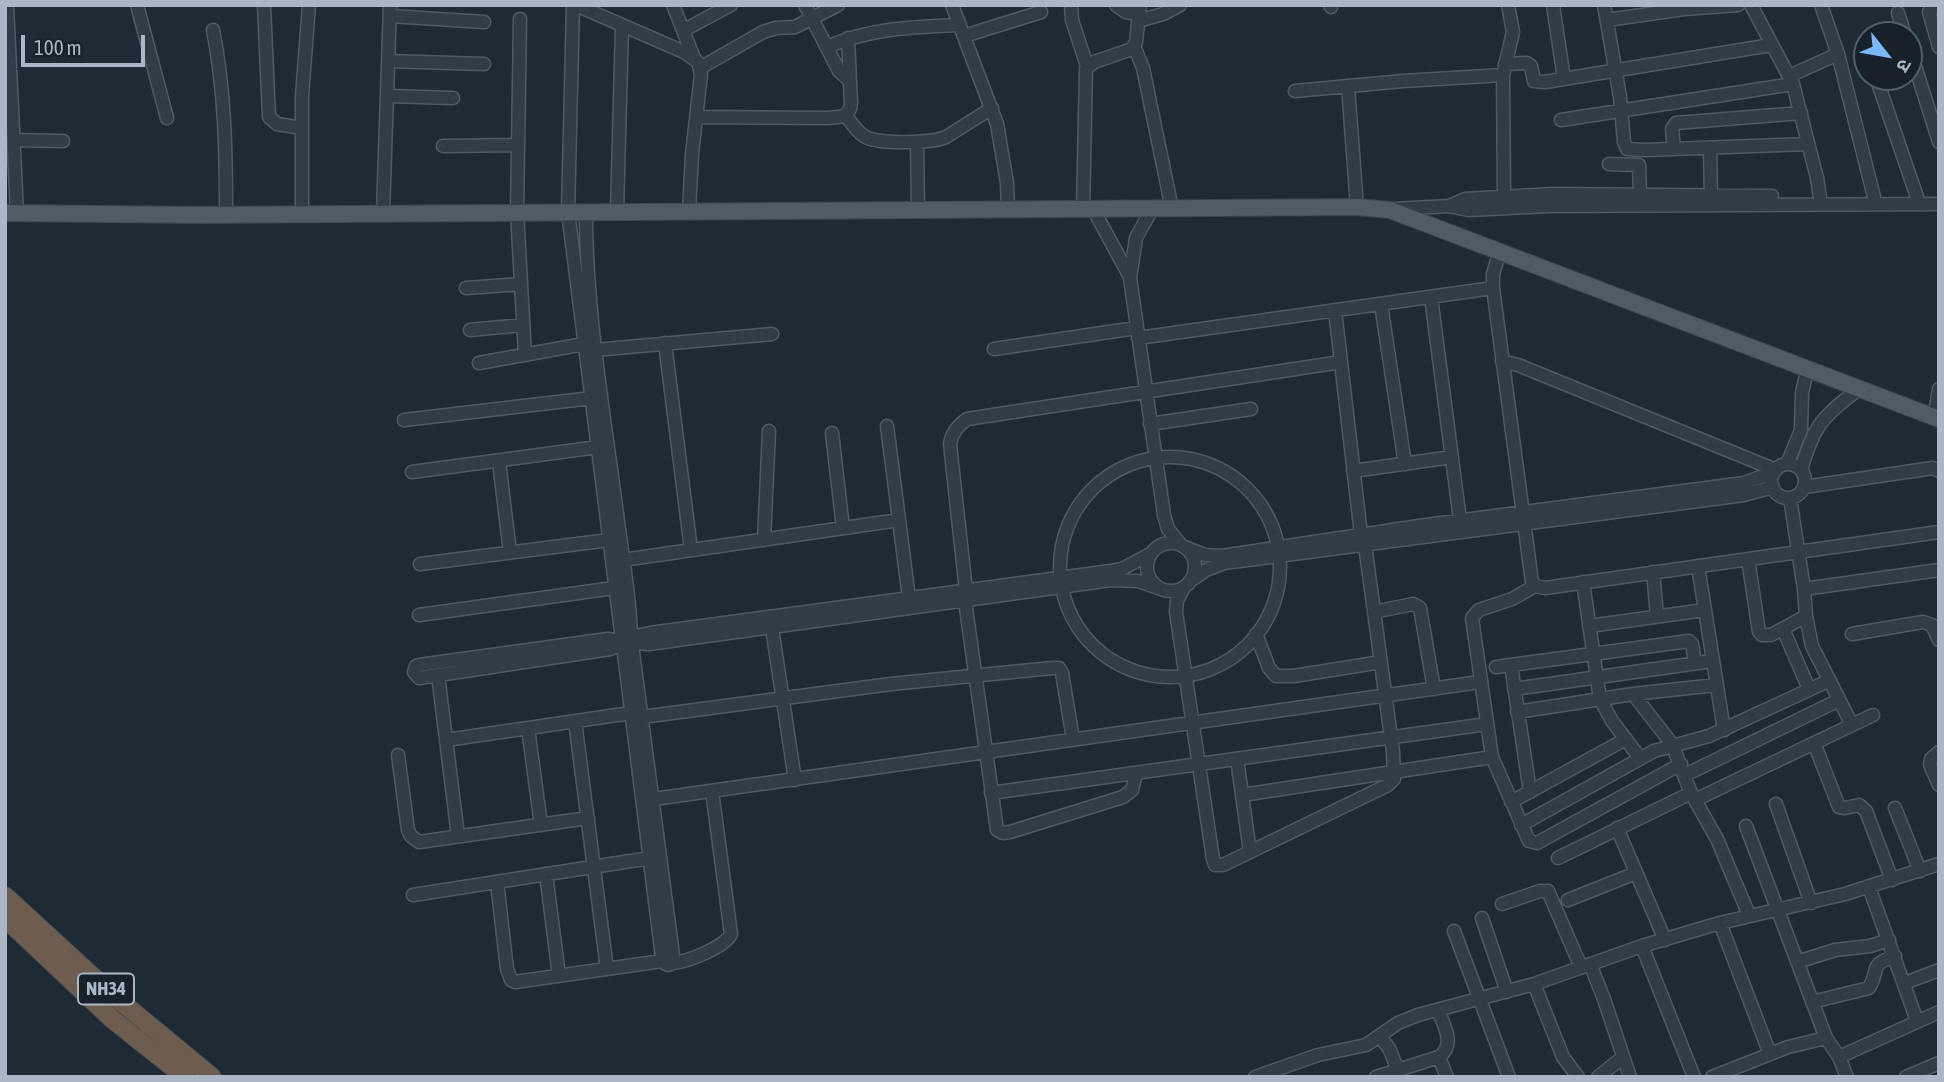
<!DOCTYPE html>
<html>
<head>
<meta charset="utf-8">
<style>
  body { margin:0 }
  #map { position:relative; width:1944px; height:1082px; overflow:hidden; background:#1e2b35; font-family:"Asap Condensed","Noto Sans Devanagari",sans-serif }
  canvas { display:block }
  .frame { position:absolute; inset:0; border:7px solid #abb7c4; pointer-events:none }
  .north { position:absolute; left:1853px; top:21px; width:70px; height:70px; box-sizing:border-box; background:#18212a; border:2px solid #535d68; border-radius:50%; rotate:121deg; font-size:19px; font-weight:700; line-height:28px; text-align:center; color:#abb7c4 }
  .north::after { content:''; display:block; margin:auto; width:24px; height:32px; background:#7ab9f9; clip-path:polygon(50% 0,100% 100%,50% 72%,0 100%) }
  .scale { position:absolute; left:21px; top:35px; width:124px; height:32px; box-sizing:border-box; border:4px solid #abb7c4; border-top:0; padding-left:9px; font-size:21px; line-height:24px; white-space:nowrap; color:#abb7c4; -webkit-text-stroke:5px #18212a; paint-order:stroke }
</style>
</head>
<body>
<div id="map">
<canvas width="1944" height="1082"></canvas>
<div class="frame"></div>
<div class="north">उ</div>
<div class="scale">100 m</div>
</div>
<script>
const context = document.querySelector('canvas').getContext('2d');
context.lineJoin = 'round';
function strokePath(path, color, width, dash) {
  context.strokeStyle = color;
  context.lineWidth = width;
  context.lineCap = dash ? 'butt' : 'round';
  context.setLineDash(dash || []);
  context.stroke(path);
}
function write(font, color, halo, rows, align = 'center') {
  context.font = font + ' "Asap Condensed",sans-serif';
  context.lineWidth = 6;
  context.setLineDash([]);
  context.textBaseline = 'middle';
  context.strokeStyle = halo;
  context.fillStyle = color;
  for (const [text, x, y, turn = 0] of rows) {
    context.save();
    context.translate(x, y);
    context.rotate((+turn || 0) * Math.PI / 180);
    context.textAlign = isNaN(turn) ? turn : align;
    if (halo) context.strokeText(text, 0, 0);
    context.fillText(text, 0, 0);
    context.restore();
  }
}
const minor = new Path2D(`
  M7,5L17,213
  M137,5L167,118
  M264,5L269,117L277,124L302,128
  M573,5L568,212L622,639
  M576,5L684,52L698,62L701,74L692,154L689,211
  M673,5L694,58
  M805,5L839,71L850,81
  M952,5L997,124L1007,183L1008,210
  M1071,5L1072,20L1087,66
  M1116,5L1126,12L1140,14
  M1330,5L1331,7
  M1553,5L1564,79
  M1604,5L1620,97L1624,142L1627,149L1645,150L1808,144
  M1751,5L1793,84L1817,178L1821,204
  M1821,5L1838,54L1874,197
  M1936,5L1929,12L1939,47
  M1898,13L1905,35
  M390,16L484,22
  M520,19L517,212L525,355
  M1607,20L1684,9L1738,5
  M1138,21L1163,14L1180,5
  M213,30C225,91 226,152 226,213
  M684,30L731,5
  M964,36L1041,12
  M1134,46L1143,68L1172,209
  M827,47C870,28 913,27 960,25
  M1909,47L1939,142
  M388,61L484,64
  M1505,64L1527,63L1531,66L1534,81L1545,82L1771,45
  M700,68L763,32L776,28L795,27L838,5
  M1789,76L1838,54
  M1876,77L1917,197
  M1348,86L1357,207
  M1295,91L1403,81L1503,75
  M387,96L453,98
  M846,116C851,122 856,131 864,136C877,145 932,143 946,137L992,108
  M697,117L827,118C840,117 850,118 851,103L848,38
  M1561,120L1793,84
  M14,140L63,141
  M917,142L918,210
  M443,146L518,145
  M1710,148L1711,196
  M1674,149L1672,129L1676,123L1801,113
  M1609,164L1639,165L1640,195
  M1504,197L1503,75L1513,32L1508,5
  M1449,206L1465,199L1553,194L1772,196
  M1093,209L1130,277
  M1152,209L1136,238L1130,278L1164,515L1168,529L1181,545
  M1394,209L1449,206L1469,210L1548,206L1939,204
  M1083,210L1086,69L1094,62L1132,49L1136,42L1140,5
  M586,212C586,313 604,413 617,514C622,554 630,596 631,636
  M617,212L622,25
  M302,213V96L309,5
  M383,213L390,5
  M1500,251L1493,274V288L1532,582L1535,586L1545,588L1939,532
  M466,288L521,284
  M1431,297L1460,520
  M1381,304L1405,464
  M1335,310L1361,535
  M470,330L523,325
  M1138,338L1493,288
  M665,343L691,550
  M994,349L1136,328
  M595,350L772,334
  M1502,361L1518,365L1776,470
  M479,363L584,344
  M1934,418L1939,389
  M404,420L592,398
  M1150,424L1251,409
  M887,426L909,598
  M832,433L843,528
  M1060 567a110 110 0 1 1 220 0a110 110 0 1 1-220 0Z
  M499,462L510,552
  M1787,464L1801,430L1802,393L1807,370
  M1771 481a17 17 0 1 1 34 0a17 17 0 1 1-34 0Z
  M1801,470C1814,425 1822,417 1859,389
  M1353,471L1452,457
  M412,472L598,447
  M1804,487L1933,468L1939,471
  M1790,498L1804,589L1806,616L1812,646L1852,725
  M764,540L769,431
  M1147 567a24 24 0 1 1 48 0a24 24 0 1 1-48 0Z
  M1187,548L1205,555L1222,556L1419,526L1744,483L1774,472
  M1748,559L1759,632L1762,635H1771L1806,616
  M623,560L899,520
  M420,564L609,540
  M1698,566L1724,730
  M1653,572L1657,616
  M1190,581L1206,570L1224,563L1744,495L1773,487
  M1583,582L1600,699L1612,721L1640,758
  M1535,586L1512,599L1479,610L1472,618L1492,757L1529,841L1537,843L1681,764
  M1184,587L1177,601L1176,612L1213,859L1215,865H1223L1388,785L1394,779L1393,752L1365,545
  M1804,589L1939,570
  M966,591L950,444C952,432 958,426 967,419L1341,362
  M965,601L997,830L1003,833L1010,832L1123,797L1132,790L1136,774
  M1374,612L1413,604L1420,608L1434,689
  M419,615L614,588
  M1589,626L1705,610
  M772,628L795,780
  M1783,629L1809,689
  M1256,634L1269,668L1276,676H1294L1381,662
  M1852,634L1923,622L1932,625L1939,640
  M632,637L650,633L1111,571L1122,569L1150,554
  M633,643L649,644L1111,580L1138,581L1161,589
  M622,644L610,649L419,678L414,672L416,666L419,665L608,639L621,641L624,646
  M623,646L662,957L664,963L668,965L673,963V955L632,645
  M1511,665L1530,792
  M1496,667L1689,641L1692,644L1695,663
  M438,675L458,836
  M1514,689L1712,661
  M1633,694L1672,744L1691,793L1717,839L1749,915
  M1517,712L1633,694L1716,685
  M642,717L891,684L1052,668H1059L1062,673L1073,739
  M575,721L607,969
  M528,728L541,825
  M446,740L631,713
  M1814,743L1839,807L1845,808L1859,805L1866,811L1892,880
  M1939,752L1931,759L1930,765L1939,785
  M398,755L408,830L411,836L419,842L588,818
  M1237,759L1250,852
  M1685,775L1839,700
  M991,793L1487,724
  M1242,795L1492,757
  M654,799L1480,682
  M1695,800L1873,715
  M1511,802L1626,739
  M1776,804L1811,903
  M1895,808L1920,871
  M1521,825L1654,751L1709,736L1828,681
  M1746,826L1826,1038L1839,1057L1847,1077
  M1617,828L1665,940
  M1558,858L1691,793
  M546,874L559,976
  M497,882L507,969L511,980L515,982L662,961
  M1869,887L1917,1021
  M413,895L650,858
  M1568,900L1636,873
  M1502,904L1540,891H1548L1581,967
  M1482,918L1507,992
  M1720,923L1770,1054
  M1454,931L1509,1077
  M1642,946L1694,1077
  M1797,962L1835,950L1870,946L1889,940
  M673,963C687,962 725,947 731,934L712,791
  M1590,964L1604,999L1630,1077
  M1905,983L1939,970
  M1534,984L1563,1057L1578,1077
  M1812,1002L1869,988C1881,968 1867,966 1895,956
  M1379,1036L1389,1048L1398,1070
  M1439,1057L1447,1077
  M1839,1057L1939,1012
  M1255,1077L1318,1055L1366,1045L1398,1023L1418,1015L1534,984L1642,946L1720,923L1845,894L1939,864
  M1376,1077L1439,1057C1456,1044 1444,1026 1438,1010
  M1598,1077L1623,1057
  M1712,1077L1788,1047L1826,1038
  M1906,1077L1939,1063`);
const major = new Path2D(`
  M5,213L201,215L1357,207L1390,210L1939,419`);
const highway = new Path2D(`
  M5,896L114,996L212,1077
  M5,918L112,1019L185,1077`);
const shields = [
  [106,989,56]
];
const shieldNames = [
  ["NH34",106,989]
];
strokePath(minor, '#4f5a65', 15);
strokePath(major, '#3b4550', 18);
strokePath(highway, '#3c4750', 20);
strokePath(minor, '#323c46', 12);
strokePath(major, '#4f5c66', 16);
strokePath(highway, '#6c5d4f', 18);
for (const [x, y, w] of shields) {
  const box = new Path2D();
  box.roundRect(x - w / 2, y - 15.5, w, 31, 5);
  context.fillStyle = '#18212a';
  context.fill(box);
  strokePath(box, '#abb7c4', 2);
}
write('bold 19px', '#abb7c4', null, shieldNames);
</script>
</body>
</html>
